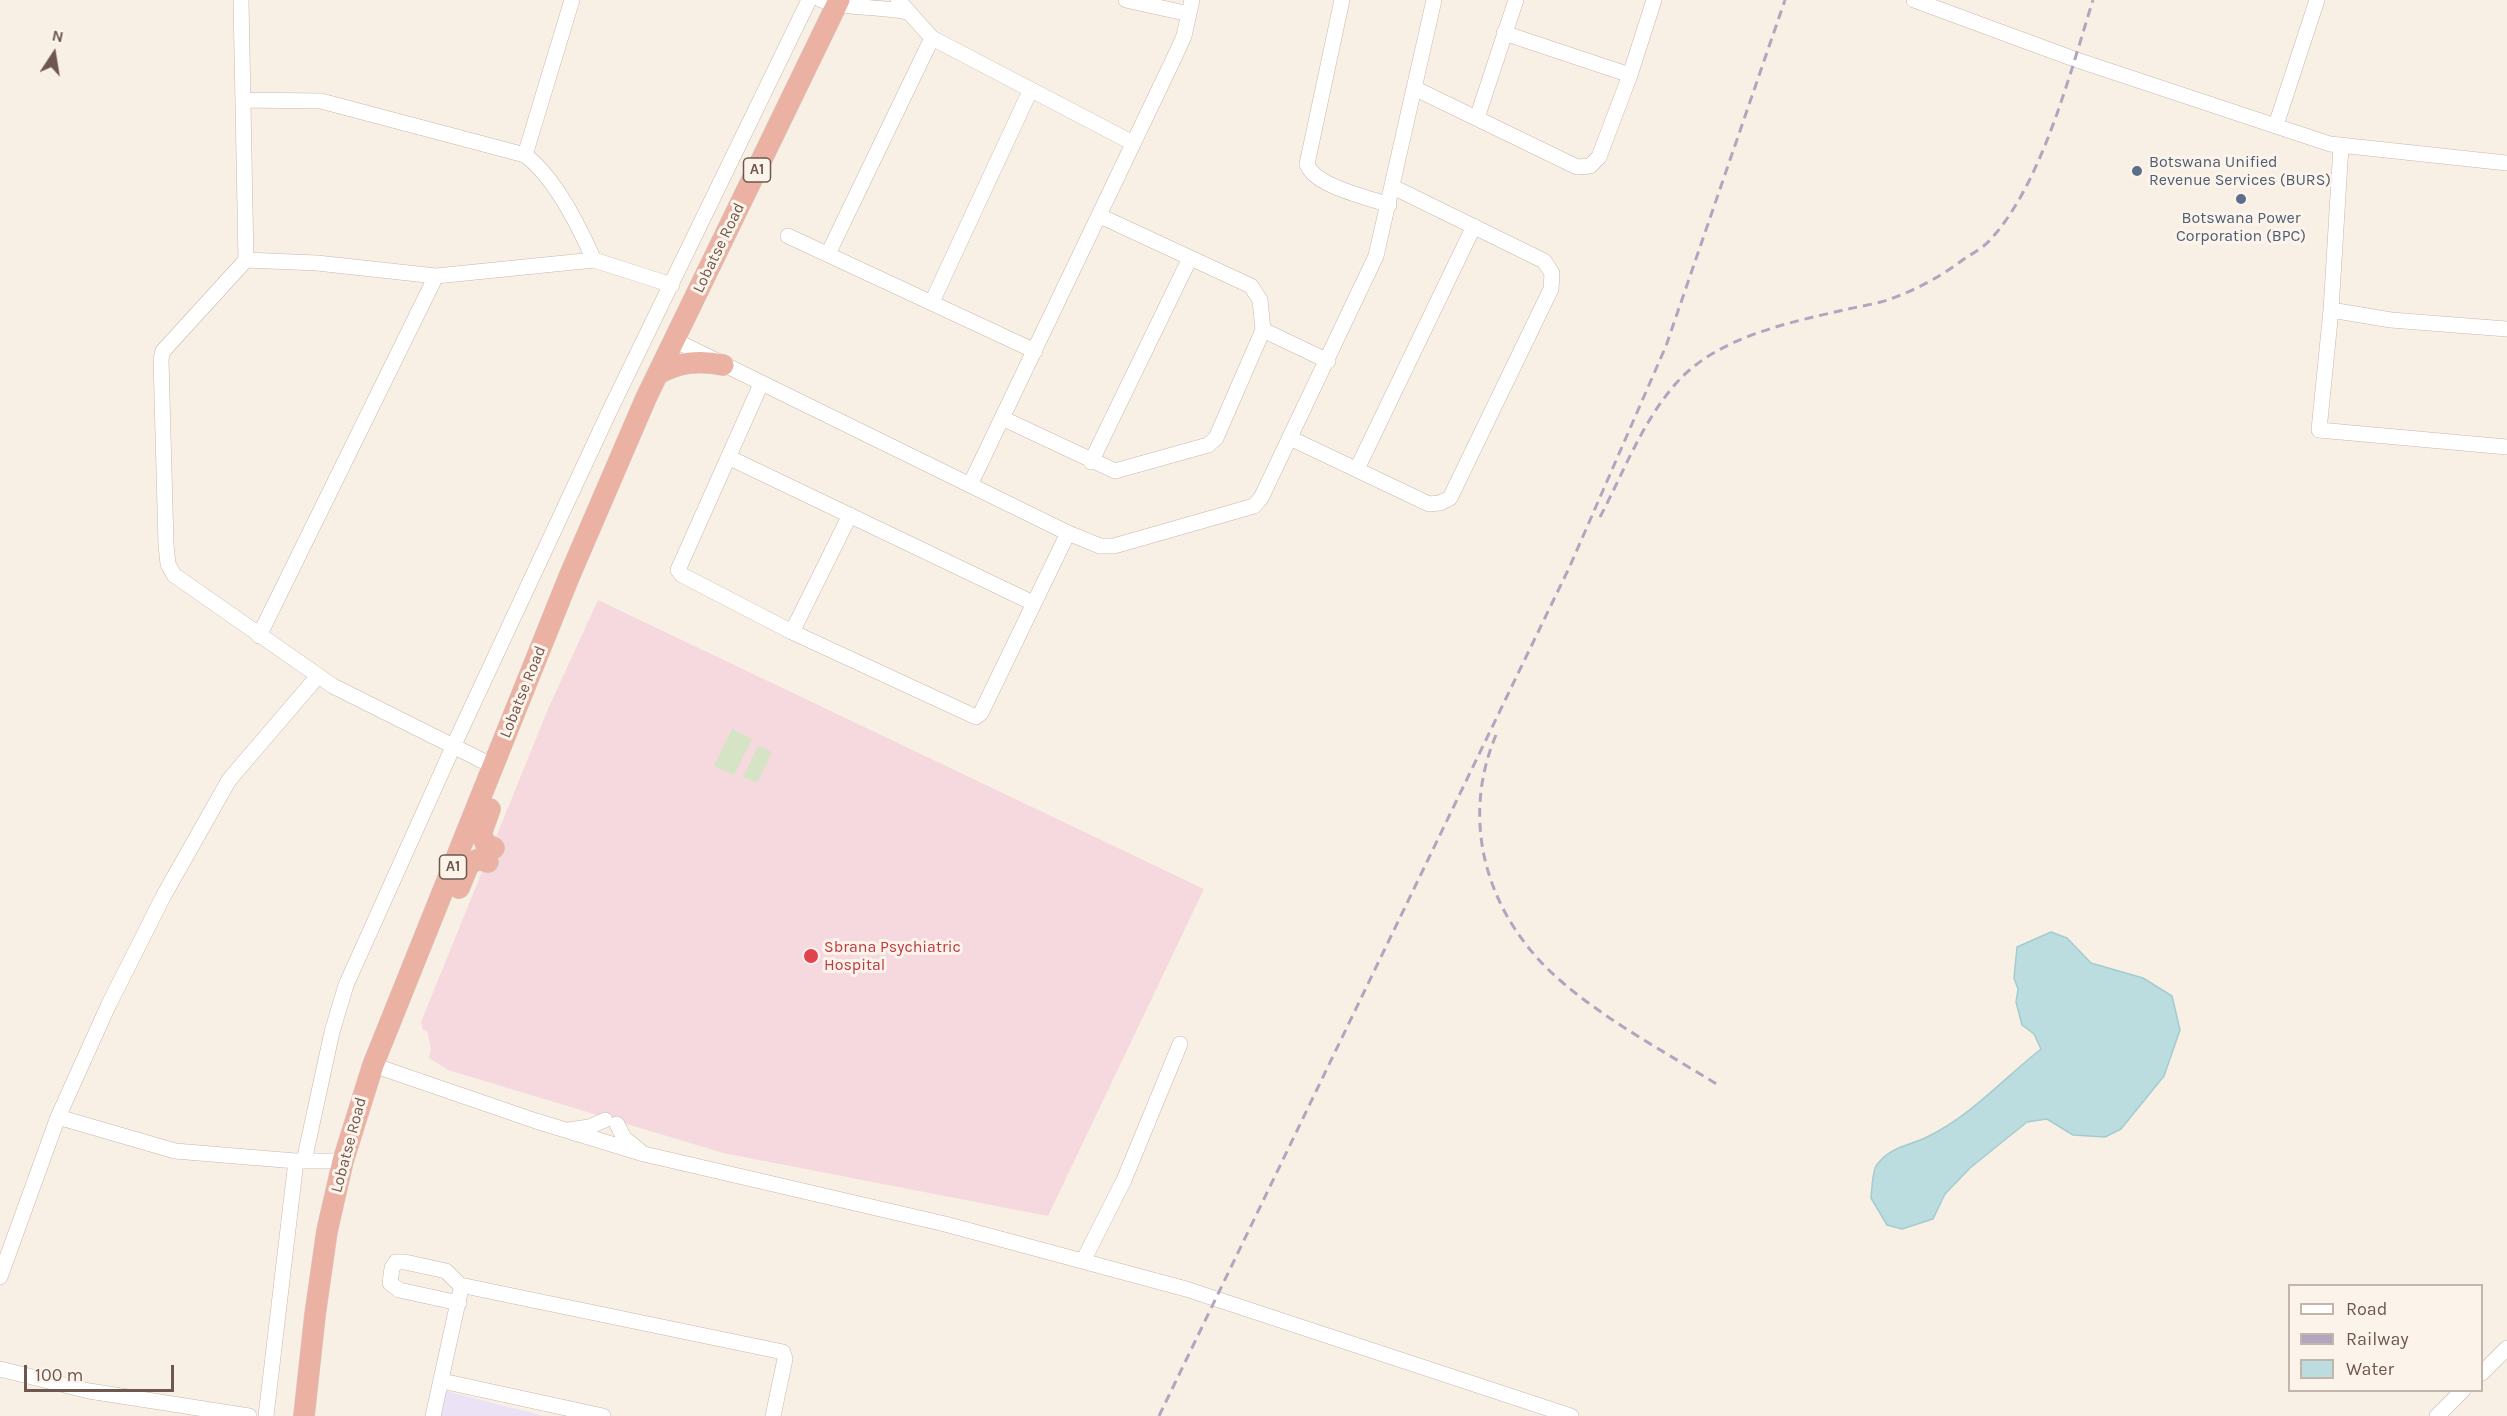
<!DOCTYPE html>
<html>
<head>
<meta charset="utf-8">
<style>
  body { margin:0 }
  #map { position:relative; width:2507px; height:1416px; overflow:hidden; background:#f9f0e5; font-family:Karla,sans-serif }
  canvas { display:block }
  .legend { position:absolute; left:2288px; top:1284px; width:195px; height:108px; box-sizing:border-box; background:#fcf4ea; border:2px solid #c3b5ac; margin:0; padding:8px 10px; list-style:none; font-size:18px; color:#6e574e }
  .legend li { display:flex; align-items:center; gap:12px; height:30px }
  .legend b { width:30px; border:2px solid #c3b5ac }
  .north { position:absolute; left:24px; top:24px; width:60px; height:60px; -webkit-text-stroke:4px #fcf4ea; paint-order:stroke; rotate:12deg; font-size:16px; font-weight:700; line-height:24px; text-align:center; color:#6e574e }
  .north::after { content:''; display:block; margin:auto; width:21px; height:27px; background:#6e574e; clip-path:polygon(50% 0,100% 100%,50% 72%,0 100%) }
  .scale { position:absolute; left:24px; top:1365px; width:150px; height:27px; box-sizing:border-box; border:3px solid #6e574e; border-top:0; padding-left:8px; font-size:18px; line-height:21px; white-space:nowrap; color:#6e574e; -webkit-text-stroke:4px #fcf4ea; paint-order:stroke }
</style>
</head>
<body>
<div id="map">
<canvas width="2507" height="1416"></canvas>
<ul class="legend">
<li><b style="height:8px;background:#fff"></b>Road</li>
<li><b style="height:8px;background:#b2a5c0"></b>Railway</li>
<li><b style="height:16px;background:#bcdddf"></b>Water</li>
</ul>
<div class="north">N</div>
<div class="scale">100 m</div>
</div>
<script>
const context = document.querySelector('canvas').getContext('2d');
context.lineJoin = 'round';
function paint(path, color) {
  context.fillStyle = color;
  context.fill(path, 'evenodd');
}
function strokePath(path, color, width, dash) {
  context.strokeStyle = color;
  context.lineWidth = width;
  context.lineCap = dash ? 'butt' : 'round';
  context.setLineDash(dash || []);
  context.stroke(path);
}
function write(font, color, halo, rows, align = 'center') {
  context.font = font + ' Karla,sans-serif';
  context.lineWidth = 6;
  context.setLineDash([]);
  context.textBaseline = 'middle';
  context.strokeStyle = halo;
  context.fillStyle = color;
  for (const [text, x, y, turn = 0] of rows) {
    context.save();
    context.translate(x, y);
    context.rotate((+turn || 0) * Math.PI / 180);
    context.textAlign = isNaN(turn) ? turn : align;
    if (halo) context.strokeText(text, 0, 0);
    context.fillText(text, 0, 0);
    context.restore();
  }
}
const education = new Path2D(`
  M446,1391L544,1416H440Z`);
const medical = new Path2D(`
  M598,600L1204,889L1048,1216L723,1153L448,1070L429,1058L431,1048L427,1031L423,1030L421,1022L548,709Z`);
const green = new Path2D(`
  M732,729L752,739L734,775L714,766Z
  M758,746L772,752L757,783L743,777Z`);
const water = new Path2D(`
  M2051,932L2067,938L2091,963L2143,978L2172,996L2180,1030L2164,1076L2121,1129L2105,1137L2073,1135L2047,1119L2027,1122L1970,1168L1945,1194L1933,1219L1902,1229L1887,1225L1871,1198C1872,1189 1872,1174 1876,1166C1890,1146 1909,1146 1927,1137C1971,1116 2004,1078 2041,1049L2034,1034L2022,1025L2016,1002L2018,989L2014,978L2017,947Z`);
const minor = new Path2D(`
  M241,0L246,260
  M821,0C848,9 878,6 907,12
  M898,0L932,38L1133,143
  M1126,0L1189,14
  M1342,0L1307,164C1314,186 1367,197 1389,205
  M1914,0L2074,59L2330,144L2507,163
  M1504,33L1630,75
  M1414,88L1577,167L1590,166L1599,157L1630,75L1654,0
  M243,100L321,101L525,155C555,177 579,226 594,260
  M1477,118L1516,0
  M2276,125L2317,0
  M2341,146L2331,310L2391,320L2507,329
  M525,155L572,0
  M788,236L1035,351
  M828,254L932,38
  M932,302L1030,91
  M2331,310L2319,430L2507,447
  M1263,330L1328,361
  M674,340L1068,533L1100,546H1114L1254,506L1261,498L1376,256L1434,0
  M761,384L678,570L682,575L792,632L976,717L981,713L1068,533
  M1004,419L1115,471L1208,445L1216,438L1263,330L1260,300L1251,286L1100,216
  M1290,438L1429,504L1440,503L1450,498L1551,289L1552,273L1544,261L1393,187
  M730,458L1033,603
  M1091,462L1190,258
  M1357,469L1474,226
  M970,485L1175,56L1184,36L1192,0
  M792,632L850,515
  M259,636L436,276
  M493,766L333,686L174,575L168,564L166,545L161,359L163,351L246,260L317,263L436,276L594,260L672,285
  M373,1065L536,1121L644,1154L945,1224L1186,1289L1571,1416
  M58,1117L175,1151L296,1161H343
  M617,1124L624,1138L640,1151
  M569,1130L589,1127L605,1120
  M304,1161L332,1032L346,985L453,747L610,410L809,0
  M1083,1261L1124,1180L1180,1044
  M0,1277L58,1117L109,1004L164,895L229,780L318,676
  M459,1303L399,1290L390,1283L392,1268L396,1262H405L446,1271L460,1285L783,1352L785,1359L773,1416
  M0,1369L89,1391L249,1416
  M2482,1373L2507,1348
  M442,1381L603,1416
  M266,1416L296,1161
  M433,1416L460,1293
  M2437,1416L2463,1390`);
const highway = new Path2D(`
  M658,374C679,362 699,360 723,365
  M490,809L481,834L486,844L494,848
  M459,888L469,864L479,859L488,862
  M304,1416L315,1315L327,1231L343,1161L373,1065L569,577L646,398L839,0`);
const rail = new Path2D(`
  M1600,517C1625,470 1644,416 1682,377C1723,336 1791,322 1844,310C1860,306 1878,304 1893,298C1918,289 1943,275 1964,259C1973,253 1983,248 1990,240C2042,184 2070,73 2093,0
  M1496,735C1458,825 1489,920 1562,982C1607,1021 1667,1053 1718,1085
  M1159,1416L1570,566L1666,346L1785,0`);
const markers = [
  [2137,171,6,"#5c6f8a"],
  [2241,199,6,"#5c6f8a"],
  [811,956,8,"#e0444e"]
];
const shields = [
  [757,170,27],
  [453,867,27]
];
const shieldNames = [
  ["A1",757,170],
  ["A1",453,867]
];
const serviceNames = [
  ["Botswana Unified",2149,162],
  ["Revenue Services (BURS)",2149,180],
  ["Botswana Power",2241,218,"center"],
  ["Corporation (BPC)",2241,236,"center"]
];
const streetNames = [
  ["Lobatse Road",719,248,-64],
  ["Lobatse Road",523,692,-68],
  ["Lobatse Road",349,1145,-75]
];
const healthNames = [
  ["Sbrana Psychiatric",824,947],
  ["Hospital",824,965]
];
paint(education, '#ece2f5');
paint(medical, '#f5d9de');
paint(green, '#d4e4c5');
paint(water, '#bcdddf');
strokePath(water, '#a4ccd0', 1.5);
strokePath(minor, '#c8b7ad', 16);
strokePath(highway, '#d6d0cd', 22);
strokePath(minor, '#fff', 15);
strokePath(highway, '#ebb1a3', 21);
strokePath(rail, '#b2a5c0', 3, [9, 6]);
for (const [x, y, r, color] of markers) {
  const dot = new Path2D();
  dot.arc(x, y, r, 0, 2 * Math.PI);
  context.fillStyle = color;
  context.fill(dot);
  strokePath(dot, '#fcf4ea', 2);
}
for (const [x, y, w] of shields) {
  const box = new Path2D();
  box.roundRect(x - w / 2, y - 12, w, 24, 4.5);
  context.fillStyle = '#fcf4ea';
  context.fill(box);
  strokePath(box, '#6e574e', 1.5);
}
write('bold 15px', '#6e574e', null, shieldNames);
write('16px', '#4e5e75', '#fcf4ea', serviceNames, 'left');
write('16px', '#6e574e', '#fcf4ea', streetNames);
write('16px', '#be3a42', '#fcf4ea', healthNames, 'left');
</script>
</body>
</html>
